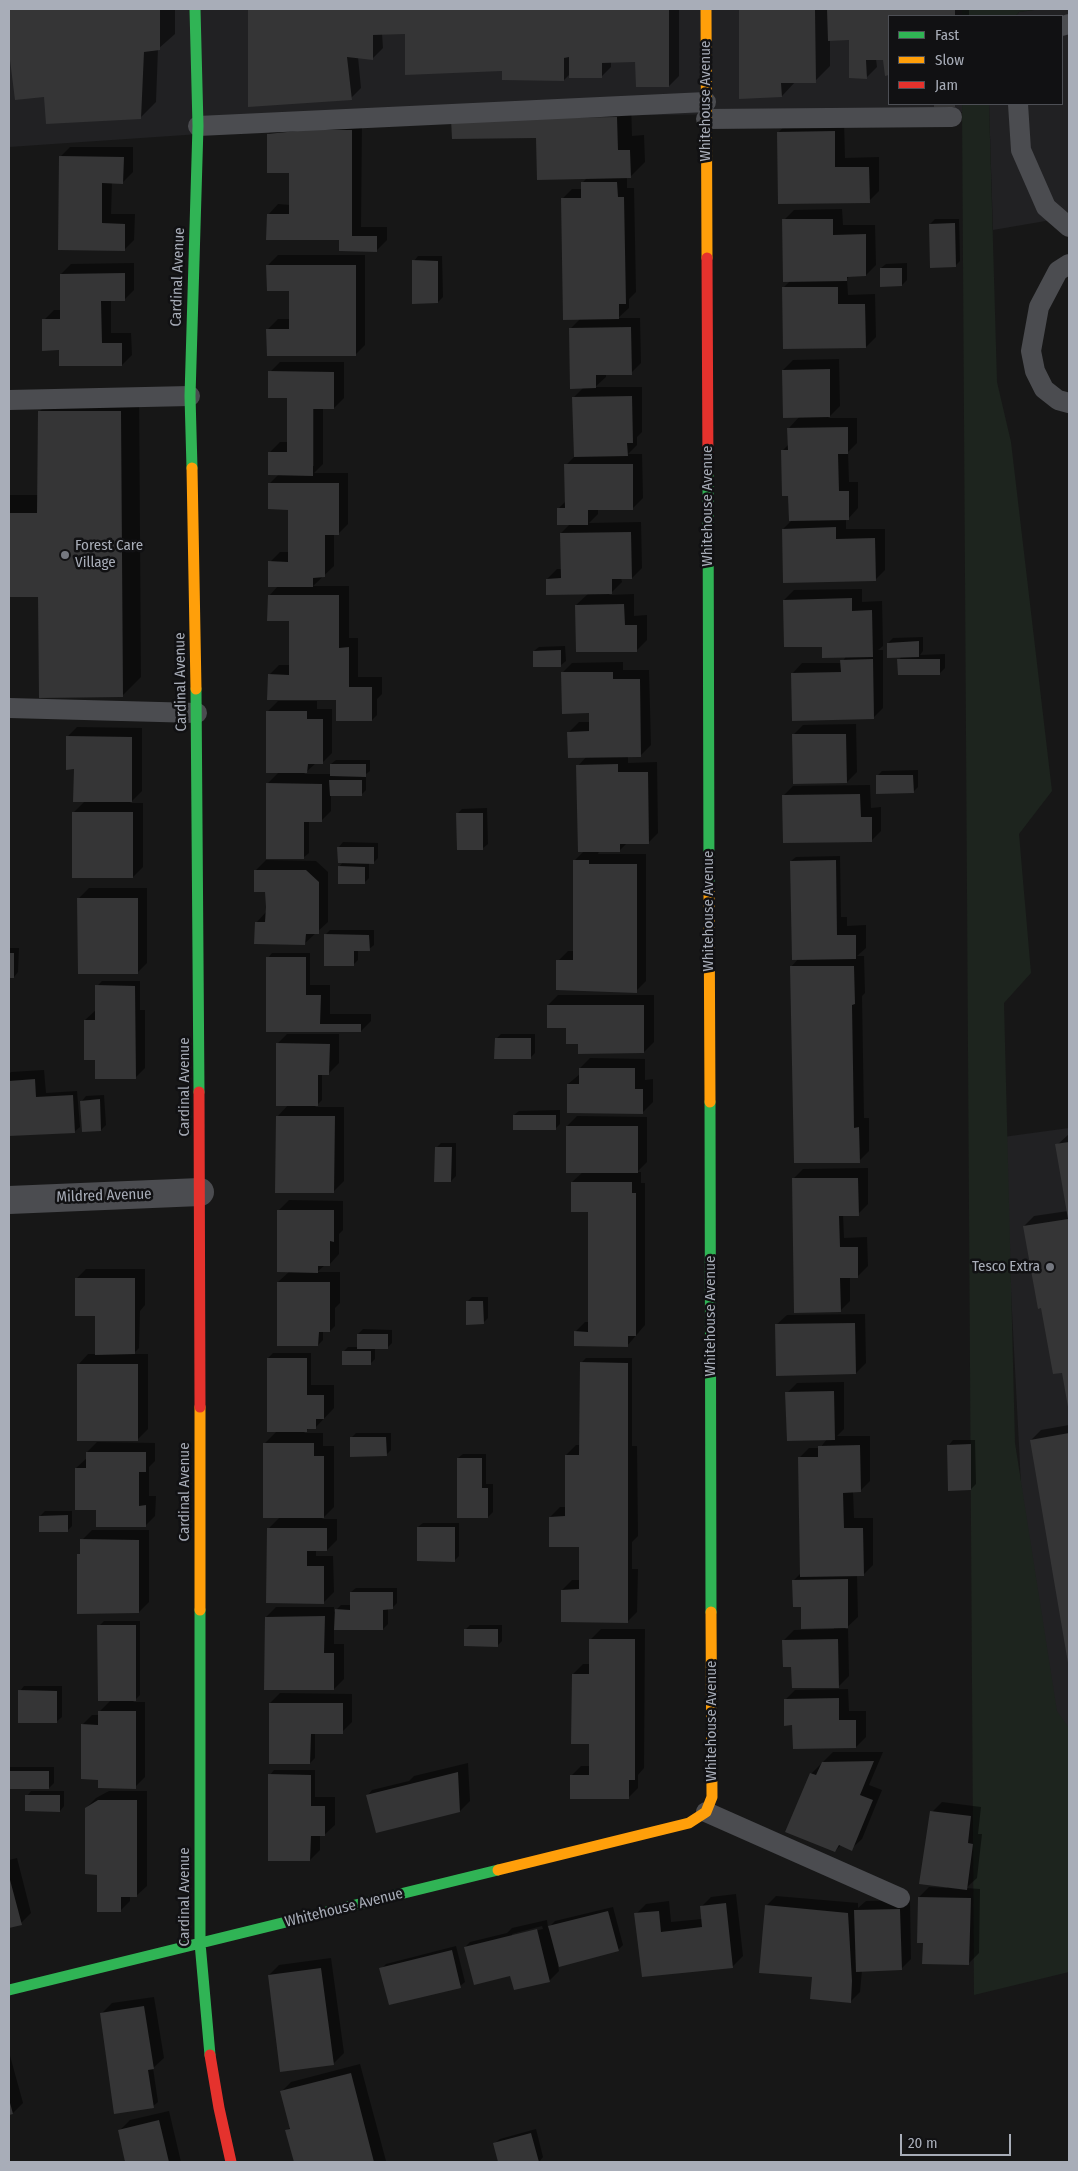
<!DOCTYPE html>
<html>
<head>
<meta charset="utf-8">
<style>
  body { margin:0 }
  #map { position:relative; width:1078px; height:2171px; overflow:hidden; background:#171717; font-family:"Fira Sans Condensed",sans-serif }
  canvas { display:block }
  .frame { position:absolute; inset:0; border:10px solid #a8adb8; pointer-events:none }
  .legend { position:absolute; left:888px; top:15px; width:175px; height:90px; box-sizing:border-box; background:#111113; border:1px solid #4d4f55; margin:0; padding:6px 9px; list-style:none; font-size:15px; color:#a8adb8 }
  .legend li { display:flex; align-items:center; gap:10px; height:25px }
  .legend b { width:25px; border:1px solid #4d4f55 }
  .scale { position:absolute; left:900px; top:2134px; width:111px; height:22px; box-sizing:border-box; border:2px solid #a8adb8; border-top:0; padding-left:6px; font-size:15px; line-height:18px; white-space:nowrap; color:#a8adb8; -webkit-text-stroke:4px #111113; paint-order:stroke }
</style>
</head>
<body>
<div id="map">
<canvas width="1078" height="2171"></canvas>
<div class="frame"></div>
<ul class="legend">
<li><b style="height:6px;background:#30b455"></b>Fast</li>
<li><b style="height:6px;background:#ff9f0a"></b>Slow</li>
<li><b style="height:6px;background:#e5322d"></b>Jam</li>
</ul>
<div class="scale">20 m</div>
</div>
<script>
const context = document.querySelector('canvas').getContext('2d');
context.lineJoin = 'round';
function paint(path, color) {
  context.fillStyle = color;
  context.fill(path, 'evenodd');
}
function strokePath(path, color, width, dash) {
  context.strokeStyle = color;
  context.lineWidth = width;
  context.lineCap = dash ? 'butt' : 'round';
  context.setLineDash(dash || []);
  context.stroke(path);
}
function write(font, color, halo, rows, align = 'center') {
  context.font = font + ' "Fira Sans Condensed",sans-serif';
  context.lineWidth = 5;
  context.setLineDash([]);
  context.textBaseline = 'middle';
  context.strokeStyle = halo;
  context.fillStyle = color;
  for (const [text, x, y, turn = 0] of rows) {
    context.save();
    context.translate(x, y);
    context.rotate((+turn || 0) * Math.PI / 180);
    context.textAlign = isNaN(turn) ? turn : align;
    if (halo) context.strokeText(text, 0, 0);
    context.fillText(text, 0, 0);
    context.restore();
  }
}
const built = new Path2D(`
  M9,9H962V16H889V104H962L963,112L450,117L9,147Z
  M1041,9H1069V217L993,230L989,104H1062V16H1016L1019,12Z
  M1069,1128V1845L1040,1852L1003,1137Z`);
const green = new Path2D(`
  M962,9H1041L1019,12L1016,16H962Z
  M962,104H989L997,382L1011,442L1052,791L1019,834L1031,973L1004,1003L1015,1443L1057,1711L1069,1728V1972L974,1995Z`);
const shadow = new Path2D(`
  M9,9H175V34L158,49L156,102L141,117L45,96L11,50L9,51Z
  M250,9H679V76L669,86L636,60L611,61V67L601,77L571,73L564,80L503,70L406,33H382L383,48L373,58L358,57L361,88L351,98L249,105Z
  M741,9H969V16H889V74H886V56L876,59L877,67L867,77L851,37L830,40V66L815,81H796L782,96L741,98Z
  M631,102L632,136L644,135L645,162L630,177H627V188H634L636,292L629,299V308L618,318H640L641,363L631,373L606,374V377L595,387H642V432L637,437V445L628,454H642L643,498L633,508L598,509V514L589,523L641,522L642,568L632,578H621L622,582L609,595L634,594V616L647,615V640L637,650L576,605L589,593L547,579L557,569H562L561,533L570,524L558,509L566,501V465L575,456L574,397L584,387L570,329L581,318L562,199L572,189H582V183L587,178L537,137Z
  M362,121L361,227H387V240L377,250L268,215L278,204L290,205V172L268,134L278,124Z
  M844,121L845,158L879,157V191L869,201L778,133L788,122Z
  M70,147H133V172L123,182H112L111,214H135L134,240L124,250L59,249L60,157Z
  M842,209L843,225H875L876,265L866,275H850L847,279L848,295L875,294L876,337L866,347L783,288L790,281L784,220L794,210Z
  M935,219H959L960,261L955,266L930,224Z
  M278,255H365V345L355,355L268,329L278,319H291V289L268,265Z
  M418,256H442L443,297L438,302L414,261Z
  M134,263V290L124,300H111V333H131L132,355L122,365L60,349L44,320L54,310H62L61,274L71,264Z
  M907,263V280L902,285L881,268L886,264Z
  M839,359L840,406L828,418H857V443L848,452L849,482H858V508L848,519H846V529H885V570L875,580L783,529L793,519L782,451L789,444V428L800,416L783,370L793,360Z
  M280,362H344V398L334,408H323V464L314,473H348V524L338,534H334V566L313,586H349V638H358V677H382V694L377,699V715L372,720L338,699L269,675L279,665H290V620L269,596L278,586L270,562L280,552H289V508L270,483L279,474L270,452L280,442H288V396L270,372ZM312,403H314V466H312Z
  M139,392L141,677L122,696L39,596H9V495H39V412L58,393Z
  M862,589V602L882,601L883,646L878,650H883V708L873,718L792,674L802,663H842L846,656L784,600L794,590Z
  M923,637V651L920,655L945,654V668L940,673L899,660L902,656L888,643L893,638Z
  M565,646L566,661L561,665L534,651L539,647Z
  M623,662V670H649L651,745L641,755L628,756V763L657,762L658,833L648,843H627L620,850L599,851L598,854H646V981L636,991L558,961L568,951H575L574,861L584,851L578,766L587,756L569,732L579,722H590V712L562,673L572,663Z
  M278,701H317V709H332V753L322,763H316L304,774H331V764L336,760H370V771L366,774V790L362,794H331V811L321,821H309V853L304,857L267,784L279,772L268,711Z
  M856,724L857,772L847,782L793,735L803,725Z
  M77,727L142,728V791L130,803H143V867L133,877L73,813L85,801L67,737Z
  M918,770V787L913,792L877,776L882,771Z
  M870,785L871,808L881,807V831L871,841L783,796L793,786Z
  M487,808L488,844L483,848L457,814L462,809Z
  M343,842L378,843V858L374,862H369V878L364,883L339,867L343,862L339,847Z
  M840,856L841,917H847V926L866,925V948L857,956H864L865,993L862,996L864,1118H869V1151L859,1161L791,967L799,958L791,861L796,857Z
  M266,860L316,861L328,872V922L305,943L256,923L266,912V890L256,870Z
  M89,888H147V963L137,973L79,898Z
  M330,930H374V945L369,949L358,950V960L353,965L325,935Z
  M9,948H19L18,972L14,977H9Z
  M272,953H310V985H330V1014H371V1021L361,1031H268V958Z
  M102,981H140V1010H145V1068L135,1078L97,1059L85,1020L96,1010L97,986Z
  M558,995H654V1042L644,1052L579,1043L548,1005Z
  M287,1034H339V1063L329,1073H322V1100L315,1107H344V1181L334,1191L277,1117L289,1104L277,1044Z
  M501,1034H535V1053L530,1058L496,1039Z
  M590,1058L645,1059V1080L653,1079V1102L643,1112L568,1084L580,1074V1068Z
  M44,1070L46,1093L77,1091L80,1127L75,1131L9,1135V1074L11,1072Z
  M104,1095L106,1125L101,1130L82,1101L86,1096Z
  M560,1110V1124L555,1129L514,1115L519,1111Z
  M577,1116L647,1117V1162L637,1172H641V1183H645V1325L627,1346L575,1332L585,1322H589V1211L572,1182L583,1172L567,1126Z
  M1069,1134V1405L1064,1371L1042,1306L1024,1226L1034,1216L1068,1211L1057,1145Z
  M441,1143H456V1176L451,1181L436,1148Z
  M868,1168V1204L858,1214H843L844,1238L867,1237L868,1266L858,1276L850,1277V1301L840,1311L793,1179L803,1169Z
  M289,1200L343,1201V1230L339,1234V1254L329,1265H325L317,1272H340V1303L335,1308V1326L330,1331H323V1340L318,1345L278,1282L290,1271L279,1210Z
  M86,1269H145V1305L140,1311L139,1348L133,1354H148V1429L138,1439L78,1365L88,1354H96V1317L76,1279Z
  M472,1297H488V1318L483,1323L468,1301Z
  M865,1314L866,1363L856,1373L776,1325L787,1315Z
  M363,1329L392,1330V1343L387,1348H375V1359L370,1364L343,1352L348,1347H358V1334Z
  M273,1353H311V1385H334V1408L315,1428L310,1427L304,1433H323V1446H334V1507L322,1519H337V1540L327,1550H316V1556H333L334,1592L324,1602L268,1529L280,1517L265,1443L277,1431L268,1358Z
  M586,1358H632V1446H637L638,1536L632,1542V1569H638L637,1612L627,1622L562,1590L572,1580H580L581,1546L550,1517L560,1507H566V1455L576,1445H581V1363Z
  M844,1382V1429L837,1436H870V1481L860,1491H853L854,1518H873V1565L863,1575H857L858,1617L845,1629H848L849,1676L839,1686L792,1665L784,1640L794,1630L834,1629V1627L802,1605L794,1580L801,1573L799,1458L809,1448H820L827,1439L787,1393L797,1383Z
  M1069,1425V1662L1031,1440L1041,1430Z
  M356,1433H391V1450L386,1455L351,1438Z
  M953,1440H975L976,1484L971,1489L949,1445Z
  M97,1442L155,1443V1461L149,1467V1496H156L155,1516L145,1526L98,1509L76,1468L87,1458V1452Z
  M463,1454H486V1484H493V1512L488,1517L458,1458Z
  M45,1511H72V1526L67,1531L40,1516Z
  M423,1523H459V1556L455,1560L418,1527Z
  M92,1530H149V1602L139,1612L78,1555L82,1552V1540Z
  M356,1588H397V1603L392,1608H388V1624L383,1629H334V1644H344V1679L334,1689L266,1617L276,1607H334V1612L341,1605H351V1592Z
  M104,1621H140V1695L133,1702H145V1777L135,1787L99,1778L82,1725L92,1715H99V1712L111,1700L99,1626Z
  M470,1625H502V1641L497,1646L465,1630Z
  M601,1629H645L644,1768L638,1775V1788L628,1798L571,1776L581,1766H591V1743L573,1674L583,1664H591V1639Z
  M24,1686H62V1717L57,1721L20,1691Z
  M848,1689L849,1711H866V1737L856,1747L793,1724L785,1700L795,1690Z
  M280,1693L352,1694V1722L342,1732H315V1758L310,1763L270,1703Z
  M833,1752H883L869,1785L882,1790L862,1839L851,1849L841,1845L835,1851L811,1774Z
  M468,1763L470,1801L460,1811L368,1795L372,1790L409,1781L414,1776Z
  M9,1767H54V1783L49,1788H9Z
  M274,1770H315V1797H335V1825L324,1835H320V1850L310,1860L270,1775Z
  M31,1791H64V1806L60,1811L27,1796Z
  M109,1791H147V1886L136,1896H130V1901L120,1911L86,1808L96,1798Z
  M942,1802L981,1807L978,1834H982L977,1878L966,1888L980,1889L979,1953L969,1963L924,1942L919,1897L929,1887L947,1888V1886L920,1883L932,1812Z
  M17,1858L31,1913L21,1923L9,1926V1860Z
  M736,1894L743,1956L733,1966L643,1976L636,1914L646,1904L669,1901L671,1922L702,1919L701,1907L711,1897Z
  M776,1896L858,1903V1908L866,1901L910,1900L911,1959L901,1969L862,1970L860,1992L850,2002L814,1976L766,1906Z
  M613,1907L623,1945L618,1950L558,1965L559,1971L549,1981L511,1974L465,1947L470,1942L507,1933L512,1928L547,1920L548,1928L555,1921ZM542,1926L543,1929L512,1936V1934Z
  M456,1946L465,1982L460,1986L381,1969L386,1964Z
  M331,1958L344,2053L334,2063L269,1975L279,1965Z
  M154,1997L164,2058L153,2068L158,2102L153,2106L101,2014L112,2003Z
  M9,2052L23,2103L13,2113L9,2114Z
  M360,2064L386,2161L295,2162L287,2130L291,2127L281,2092L291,2082Z
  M169,2111L181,2162H122L125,2160L120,2130L130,2120Z
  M536,2129L543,2157L539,2162H500L495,2143L500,2139Z`);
const building = new Path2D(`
  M9,9H160V50L144,52L141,119L46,124L44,97L15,100L9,52Z
  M248,9H669V87H636L635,62L602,63V78H569V57L564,58V81L502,80V71L405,75V34L373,35V60L347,57L352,100L248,107Z
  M739,9H815L816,83H781L782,97L739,99Z
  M827,9H955V16H889V75L885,76L883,60H866L867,79L849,78V40L828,41Z
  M934,104H955V107H934Z
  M617,117L618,150H630L631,178L537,180L536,138L452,139L451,119Z
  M307,130H352V236H377V252L339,251V240H266L267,214H289V173H267V134Z
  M835,131V167H869L870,203L778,204L777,132Z
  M59,156L124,157L123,184L102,183V223L125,224V251L58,250Z
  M581,182H617L618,197H624L626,304H619V319L563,320L561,198H581Z
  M782,219H833V235L866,234V276L847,277V281L783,282Z
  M955,223L956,267L930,268L929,224Z
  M412,260L438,261V303L412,304Z
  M266,265H356V356H267L266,329H289V291H267Z
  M880,268H902V286L880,287Z
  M125,273V301H101L102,343H122V366H59V350L42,351V319H60V274Z
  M782,287H838V304H865L866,348L783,349Z
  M631,327L632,375H596V388L570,389L569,328Z
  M830,369V417L783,418L782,370Z
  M268,371L334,372V409H313V476L268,475V452H287V398H268Z
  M632,396L633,443H627L628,456L574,457L572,397Z
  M38,411H121L123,697L39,698L38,597H9V513H37Z
  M848,427V454H838L839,491H849V520L789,521L788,496H782L781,450H788L787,428Z
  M564,464H633V510H588V525H557V508H565Z
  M268,483H339V535H325V577L313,578V587H268V561L288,562V510L268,509Z
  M836,527V539L875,538L876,581L783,583L782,529Z
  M631,532L632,579H612V594L546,595V579L561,578L560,533Z
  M268,595H339V648L349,647V687H372V721H336V700H267L268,674L289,675V621H267Z
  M852,598V611L872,610L873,657L822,658V647H784L783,600Z
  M624,604L625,625H637V652H576L575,605Z
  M919,641V657L887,658V643Z
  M561,650V667H533V651Z
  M873,659L874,719L792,721L791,673L841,672L840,660Z
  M897,659H940V675H898Z
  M561,672H613V679H640L641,757L568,758L567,732L589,731V713L562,714Z
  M266,711H307V719H323V764H308L307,773H266Z
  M792,734H846L847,783L793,784Z
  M66,736L132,737V802H73L74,769L66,770Z
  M330,764H366V777L330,776Z
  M618,764V772H648L649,844H620V852H578L576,765Z
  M876,775H913L914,793L876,794Z
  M329,780H362V796H330Z
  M266,783L322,784V822H304V859H266Z
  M860,794L861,817H872V842L783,843L782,795Z
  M72,812H133V878H72Z
  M456,813H483V850H457Z
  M337,847H374V864L338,863Z
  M573,860H589V864H637V993L556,990V960H573Z
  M836,860L837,935H856V959L792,960L790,861Z
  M338,866L365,867V884H338Z
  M254,870H306L319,882V934H306L305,945L254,944L255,922H265L266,907L265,892H254Z
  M77,898H138V974H78Z
  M324,934L369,935L370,951H354V966H324Z
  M9,953H14V978H9Z
  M266,957H306V995H321L320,1024H361V1032H266Z
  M790,966H854L855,1004L852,1005L854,1128L859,1127L860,1163H794Z
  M95,985L135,986L136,1079H95V1060H84V1020H95Z
  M547,1005H644V1053L578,1054V1044H566V1028H547Z
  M495,1038H531V1059H494Z
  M276,1043L330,1044L329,1075H318V1106H276Z
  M579,1068H635V1089H643V1114L567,1113V1084H579Z
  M35,1079L36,1097L73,1095L75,1133L9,1136V1081Z
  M100,1099L101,1131L82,1132L80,1101Z
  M513,1115H556V1130H513Z
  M276,1116H335L334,1193H275Z
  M566,1126H638V1173H566Z
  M1069,1142V1407H1068L1062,1373L1053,1374L1041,1308L1038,1309L1023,1226L1068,1219L1055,1144Z
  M435,1147H452L451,1182H434Z
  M792,1178H858L859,1216H839L840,1247H858V1278H840L841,1312L794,1313Z
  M571,1182H632V1193H636V1336H628V1347L574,1346V1331L588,1332V1212H571Z
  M277,1210H334V1242L330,1241V1266H318V1273L277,1272Z
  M75,1278H135V1354L95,1355V1316H75Z
  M277,1282H330V1332H319L318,1346H277Z
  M466,1301H483L484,1324L466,1325Z
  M855,1323L856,1374L776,1376L775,1324Z
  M357,1334H388V1349H357Z
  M342,1351H371V1365H342Z
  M267,1358H307V1395H324V1419H316V1429H307V1432H267Z
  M580,1362L628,1363V1623L561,1622V1590L579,1589V1547H549V1517L565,1516V1455H579Z
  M77,1364H138V1441H77Z
  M834,1391L835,1440L787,1441L785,1392Z
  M1069,1433V1663H1068L1030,1440Z
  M350,1437H386L387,1456L350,1457Z
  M263,1443H314V1456H324V1518H263Z
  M971,1444V1490L948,1491L947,1445Z
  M860,1445L861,1492L843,1493L844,1528H863L864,1576L800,1577L798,1457H818V1446Z
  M86,1452H146V1472H139V1506L146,1505V1527H96V1510H75V1468H86Z
  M457,1458H482V1488H488V1518H457Z
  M68,1515V1532H39V1516Z
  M417,1527H455V1562L417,1561Z
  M267,1528H327V1551H307V1566H324V1604L266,1603Z
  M80,1539L139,1540V1613L77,1614V1554H80Z
  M848,1579V1628L801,1629V1607H793L792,1580Z
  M350,1592H393V1609L383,1610V1630H334L335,1609L350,1610Z
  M325,1616L324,1653H334V1690H264L265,1617Z
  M97,1625H136V1701H98Z
  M464,1629H498V1647L464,1646Z
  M589,1639H635V1780H629V1799H570V1775H589V1744H571L572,1674H589Z
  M838,1639L839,1688H792L791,1667H783L782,1640Z
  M18,1690L57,1691V1723H18Z
  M839,1698V1720H856V1748L793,1749L792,1725L784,1726V1699Z
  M269,1703H343V1734H311L310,1764H269Z
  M98,1711H136V1789L98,1788V1780L81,1779V1724L98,1725Z
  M874,1761L860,1795L873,1800L852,1851L839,1845L835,1852L785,1832L810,1773L816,1775L822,1762Z
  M9,1771H49V1789H9Z
  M458,1772L460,1812L376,1833L366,1795Z
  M268,1774L311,1775V1806H325V1836H311L310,1861H268Z
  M25,1795H60V1812L25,1811Z
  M98,1800H137V1897H121V1912H97V1875L85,1874V1808Z
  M930,1811L971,1816L968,1843L973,1844L967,1890L919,1884Z
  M9,1876L22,1925L9,1928Z
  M918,1897L971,1898L969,1965L922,1964L923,1943H917Z
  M726,1903L733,1968L642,1977L634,1913L659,1911L661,1932L702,1927L700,1906Z
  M765,1905L848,1913L852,1981L851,2003L810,1999L812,1977L759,1973Z
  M900,1909L902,1970L856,1972L854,1910Z
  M608,1911L619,1951L559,1967L548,1926Z
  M537,1929L550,1982L514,1990L510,1976L474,1985L464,1947Z
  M452,1950L461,1988L389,2005L379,1968Z
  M321,1968L334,2065L280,2072L268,1975Z
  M144,2006L154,2069L148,2070L154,2108L114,2114L100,2013Z
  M351,2073L374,2162H294L285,2130L290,2129L280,2091Z
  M9,2099L13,2114L9,2115Z
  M159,2120L169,2162H125L118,2130Z
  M531,2133L539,2162H498L493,2143Z`);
const lane = new Path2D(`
  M1062,26L1069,24
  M1018,104L1021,150L1046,207L1069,227
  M706,119L952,117
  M198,126L706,102
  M1069,264L1058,271L1039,307L1031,351L1035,371L1044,389L1058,400L1069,403
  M9,400L190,396
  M9,708L197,713
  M706,1812L900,1898`);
const street = new Path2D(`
  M9,1200L200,1192`);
const fast = new Path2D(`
  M192,468L190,396L198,126L195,9
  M708,473L709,886
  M196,689L199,1092
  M710,1102L711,1612
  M200,1610V1943L210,2055
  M9,1990L498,1870`);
const slow = new Path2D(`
  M706,9L707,258
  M192,468L196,689
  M709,886L710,1102
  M200,1407V1610
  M498,1870L689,1823L706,1812L712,1797L711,1612`);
const jam = new Path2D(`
  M707,258L708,473
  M199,1092L200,1407
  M210,2055L219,2108L231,2162`);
const markers = [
  [65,555,5,"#757880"],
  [1050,1267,5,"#757880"]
];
const streetNames = [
  ["Whitehouse Avenue",706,101,-90],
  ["Cardinal Avenue",178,277,-88],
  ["Whitehouse Avenue",708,506,-90],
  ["Cardinal Avenue",181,682,-91],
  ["Whitehouse Avenue",709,911,-90],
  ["Cardinal Avenue",185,1087,-90],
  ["Mildred Avenue",104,1196,-2],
  ["Whitehouse Avenue",711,1316,-90],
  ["Cardinal Avenue",185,1492,-90],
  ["Whitehouse Avenue",712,1721,-90],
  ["Cardinal Avenue",185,1897,-90],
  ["Whitehouse Avenue",344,1908,-14]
];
const poiNames = [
  ["Forest Care",75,546],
  ["Village",75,563],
  ["Tesco Extra",1040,1267,"right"]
];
paint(built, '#212123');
paint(green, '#1d241e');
paint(shadow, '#0007');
paint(building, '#353536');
strokePath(lane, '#4b4c50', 20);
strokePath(street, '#4b4c50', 28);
strokePath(fast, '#30b455', 11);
strokePath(slow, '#ff9f0a', 11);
strokePath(jam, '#e5322d', 11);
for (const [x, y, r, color] of markers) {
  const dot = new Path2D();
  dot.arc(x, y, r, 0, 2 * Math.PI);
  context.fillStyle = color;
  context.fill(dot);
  strokePath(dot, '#111113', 2);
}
write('15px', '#a8adb8', '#111113', streetNames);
write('15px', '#a8adb8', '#111113', poiNames, 'left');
</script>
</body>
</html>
